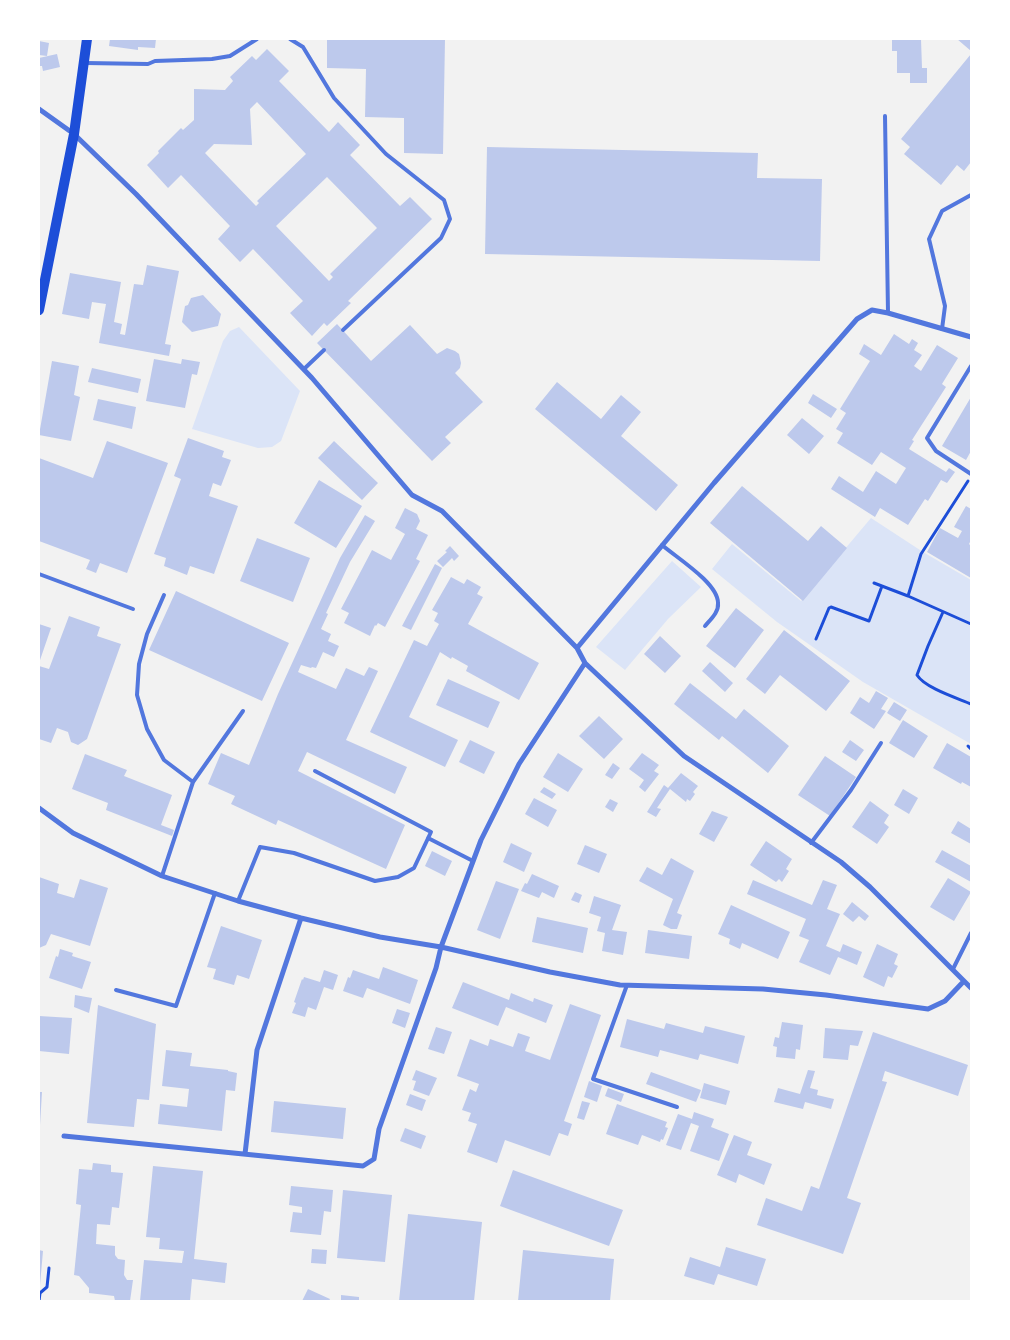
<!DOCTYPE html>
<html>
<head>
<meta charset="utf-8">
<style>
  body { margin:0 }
  #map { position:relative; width:1010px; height:1340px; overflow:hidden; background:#f2f2f2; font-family:Quicksand,sans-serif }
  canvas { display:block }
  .frame { position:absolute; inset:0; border:40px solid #fff; pointer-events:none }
</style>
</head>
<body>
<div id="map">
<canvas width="1010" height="1340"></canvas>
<div class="frame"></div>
</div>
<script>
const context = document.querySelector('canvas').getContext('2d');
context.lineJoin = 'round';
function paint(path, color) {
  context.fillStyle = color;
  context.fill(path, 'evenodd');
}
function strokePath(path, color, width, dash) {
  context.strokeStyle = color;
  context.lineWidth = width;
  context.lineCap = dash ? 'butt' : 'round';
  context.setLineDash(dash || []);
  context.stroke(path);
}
const green = new Path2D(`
  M239,327L300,391L281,441L272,447L258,448L192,429L223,341L230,331Z
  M871,518L923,552L971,580V744L863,682L777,622L712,569L732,544L801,601Z
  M672,561L701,587L668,619L625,670L596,647Z`);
const building = new Path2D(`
  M110,39H156L155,48L138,47V50L109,46Z
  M327,39H445L443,154L404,153V118L365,117L366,69L327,68Z
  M892,39H921L922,68H927V83H910V73H897V51H892Z
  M957,39H971V51Z
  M39,41L49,43L47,56L39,55Z
  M267,49L289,71L279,81L329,132L338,122L360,145L350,155L400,206L410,197L432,219L348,301L351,303L327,326L324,323L312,336L290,313L303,301L253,249L240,262L218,239L230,226L181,175L168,188L147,165L159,153L158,151L181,128L183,130L194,120V89L225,90L233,81L230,77L252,56L256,60ZM257,102L306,154L257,201L259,203L256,206L205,153L214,144L252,145L250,109ZM327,177L377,228L330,274L333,277L329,281L276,226Z
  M57,54L60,67L43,71L42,66H39V58Z
  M971,54V162L964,171L957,165L941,185L904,154L910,147L901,139Z
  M487,147L758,153L757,178L822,179L820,261L485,254Z
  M147,265L179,271L165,344L171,345L169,356L99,343L106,304L92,302L89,319L62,314L70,273L121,282L114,322L122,324L120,334L125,335L134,284L143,285Z
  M203,295L221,314L218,326L192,332L182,322L185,306L188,305L191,298Z
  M337,324L371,361L410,325L437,354L447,348L455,351L459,354L461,363L460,368L455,373L483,402L445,437L451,443L432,461L317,343Z
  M894,334L909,344L912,339L918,343L914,350L922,355L914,366L921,371L937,345L958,358L942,384L946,387L912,440L914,441L909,449L946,472L949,468L955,472L947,483L941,480L928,501L925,499L908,525L880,508L875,517L831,489L839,476L863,492L876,471L896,484L906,468L881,452L872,465L837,443L843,433L836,429L846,413L840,409L870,361L859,354L864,344L881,355Z
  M154,359L181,364L182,359L200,362L197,375L192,374L185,408L146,401Z
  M52,361L79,366L74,395L80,397L71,441L39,435Z
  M92,368L141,379L138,393L88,382Z
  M557,382L601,419L621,395L641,412L621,436L678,485L656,511L535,409Z
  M813,394L837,409L831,418L808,403Z
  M971,397V451L966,460L942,446Z
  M98,399L136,407L132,429L93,420Z
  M802,418L824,436L809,454L787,435Z
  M188,438L224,451L222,457L231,460L221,486L213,483L209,496L238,506L214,574L190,566L187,575L164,566L166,558L154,554L181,479L174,476Z
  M107,441L168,463L127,573L100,563L96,573L86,569L90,560L39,541V458L93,478Z
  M334,441L378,483L362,500L318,458Z
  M319,480L362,506L336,548L294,523Z
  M742,486L808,541L821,526L847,548L803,601L710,523Z
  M966,506L971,509V540L969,544L971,546V578L927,552L940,528L958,538L962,531L954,527Z
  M405,508L417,514L420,521L416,529L428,535L416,559L420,561L385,627L378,623L376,626L375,625L370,636L344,623L349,613L341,609L372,550L391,560L405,534L395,528Z
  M365,515L375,521L350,562L326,613L328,614L321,629L331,634L328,641L339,646L334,657L323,652L316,668L312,667L311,668L301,665L298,672L336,689L346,668L364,676L369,667L378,671L346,740L407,767L395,794L307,752L298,771L405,825L386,869L278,820L276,825L231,804L235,796L208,784L221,753L249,765L278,694L340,558Z
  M257,538L310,558L293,602L240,581Z
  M450,546L459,556L454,561L452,558L443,567L437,561L447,552L445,551Z
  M435,564L442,568L411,630L402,626Z
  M451,577L464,584L467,579L481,587L477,594L483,597L468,624L539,663L519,700L466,671L468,666L452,657L451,659L440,652L409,717L458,740L445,767L370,732L414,640L427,646L439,624L434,621L438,613L432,610Z
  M176,591L289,643L262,701L149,650Z
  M736,608L764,630L735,668L706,646Z
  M69,616L100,627L97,636L121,644L87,739L78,745L71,742L68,732L57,728L51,743L39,739V666L49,669Z
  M39,624L51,628L39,663Z
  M784,630L850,681L826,711L780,675L765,694L746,679Z
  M660,636L681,656L665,673L644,654Z
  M710,662L733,683L725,692L702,671Z
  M448,679L500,702L488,728L436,705Z
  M690,683L736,719L744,709L789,746L768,773L722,736L719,740L674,704Z
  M876,691L888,698L881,709L886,711L874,729L850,713L860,697L869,703Z
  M894,702L907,710L900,721L887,713Z
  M599,716L623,739L604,759L579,736Z
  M903,720L928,736L914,758L889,743Z
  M470,740L495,752L484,774L459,762Z
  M850,740L864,750L856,761L842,752Z
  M947,743L971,757V787L962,782L961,784L933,768Z
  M558,753L583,769L568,792L543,777Z
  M642,753L659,765L654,771L659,774L645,792L639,787L644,780L629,769Z
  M85,754L127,770L124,776L172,795L161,825L174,830L172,836L106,810L108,803L72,789Z
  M825,756L856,777L830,816L798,795Z
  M613,763L620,768L612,779L605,775Z
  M681,773L698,786L693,792L695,794L690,801L687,799L686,802L670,789L657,808L661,809L656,817L647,812L664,785L668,788Z
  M544,787L556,794L552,799L540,792Z
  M903,789L918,798L909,814L894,805Z
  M534,798L557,810L548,827L525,814Z
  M610,799L618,803L613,812L605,807Z
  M870,801L889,815L884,823L889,827L877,844L852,827Z
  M712,811L728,817L714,842L699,834Z
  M958,821L971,829V844L951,833Z
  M766,841L792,859L786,869L789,871L782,882L779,879L776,882L750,865Z
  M511,843L532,853L524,872L503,862Z
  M585,845L607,854L599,873L577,864Z
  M942,850L971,866V882L935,862Z
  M432,851L452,861L445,876L425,866Z
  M671,858L694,871L677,913L682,915L677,929H671L663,925L673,899L639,881L647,867L662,875Z
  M532,874L559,886L554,898L542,892L539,898L521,891L525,883L527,884Z
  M39,877L59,884L57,893L74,898L80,879L108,888L90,946L51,934L46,945L39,948Z
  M948,878L971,892L954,921L930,907Z
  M753,880L812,905L823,880L837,885L827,909L840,914L826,946L840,952L843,944L862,952L857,965L838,957L830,975L799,962L809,940L799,936L806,919L747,894Z
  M496,881L519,889L500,939L477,930Z
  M575,892L582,895L579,903L571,900Z
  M594,896L621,905L612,930L627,932L623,955L602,951L605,933L597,931L601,917L589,913Z
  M852,902L869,916L865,921L859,916L853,922L843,914Z
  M731,905L790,932L778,959L742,943L740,949L729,944L730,939L718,934Z
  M537,917L588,928L583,953L532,942Z
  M221,926L262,940L249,979L237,975L234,985L213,979L216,969L207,967Z
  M648,930L692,936L689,959L645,953Z
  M877,944L898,954L894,964L898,966L892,978L888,976L884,987L863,977Z
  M60,949L73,953L72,956L91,962L82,989L49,978L56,956L58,957Z
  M383,967L418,980L410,1004L367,988L363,998L343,991L348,977L350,978L353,970L379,979Z
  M324,970L338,975L333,990L324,987L316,1010L308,1007L305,1017L292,1013L296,1003L294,1002L302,979L303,980L304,977L320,982Z
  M463,982L509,1000L511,993L533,1002L534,998L553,1005L546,1023L506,1007L498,1026L452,1008Z
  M75,995L92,998L89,1013L74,1007Z
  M570,1004L601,1015L564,1121L572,1124L568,1136L559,1133L550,1156L505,1140L497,1163L467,1152L477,1124L468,1121L471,1113L462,1110L470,1089L476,1092L479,1084L457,1076L470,1039L488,1046L490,1039L513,1047L518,1033L530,1037L525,1051L550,1060Z
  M98,1005L156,1024L149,1100L137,1099L134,1127L87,1123Z
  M397,1009L410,1013L405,1028L392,1023Z
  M39,1016L72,1018L69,1054L39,1051Z
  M627,1019L664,1029L666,1023L703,1033L705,1026L745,1036L738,1064L700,1054L698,1060L660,1050L658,1057L620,1047Z
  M782,1022L803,1025L800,1050L796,1049L795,1059L776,1057L777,1047L773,1046L775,1037L779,1038Z
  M436,1027L452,1032L444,1054L428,1049Z
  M825,1028L863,1031L858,1046L850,1045L848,1060L823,1058Z
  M873,1032L968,1065L958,1096L885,1071L882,1081L887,1082L847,1198L861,1203L843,1254L757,1225L766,1198L802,1211L811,1186L819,1189Z
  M166,1050L192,1053L190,1066L228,1070V1071L237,1073L235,1091L226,1090L222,1131L158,1124L160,1104L187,1107L189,1089L162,1086Z
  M416,1070L437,1078L429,1096L413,1090L416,1081L412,1080Z
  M808,1070L815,1071L810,1088L818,1090L817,1095L834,1099L831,1109L805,1102L803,1109L774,1102L778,1088L800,1094Z
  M651,1072L701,1090L696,1102L646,1084Z
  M589,1081L602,1086L597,1102L584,1097Z
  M704,1083L730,1091L726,1105L700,1098Z
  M608,1088L624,1094L621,1102L605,1096Z
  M39,1092H42L40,1125H39Z
  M410,1094L426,1100L422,1111L406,1105Z
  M274,1101L346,1108L343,1139L271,1132Z
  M582,1101L590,1103L584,1120L577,1118Z
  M617,1104L667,1122L665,1127L668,1128L663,1140L661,1139L660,1142L642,1135L638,1145L606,1134Z
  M694,1112L714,1119L711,1127L729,1134L719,1161L690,1151L699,1126L691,1123L681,1150L666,1145L678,1114L692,1119Z
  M405,1128L426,1136L421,1149L400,1141Z
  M734,1135L752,1142L747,1155L772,1164L764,1185L739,1174L736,1183L717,1175Z
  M93,1163L111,1165V1172L123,1173L119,1208L112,1207L110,1225L97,1224L96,1244L115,1246V1255L118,1259L125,1260L124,1275L127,1280H133L130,1301H115L114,1296L89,1293V1288L79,1276L74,1275L81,1205L76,1204L79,1169L92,1170Z
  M153,1166L203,1171L194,1259L227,1263L225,1283L192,1279L190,1301H140L144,1260L182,1263L184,1251L159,1249L160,1238L146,1237Z
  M513,1170L623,1210L609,1246L500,1206Z
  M291,1186L333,1190L331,1212L324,1211L321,1235L290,1232L293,1212L302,1213V1207L289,1205Z
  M343,1190L392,1195L385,1262L337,1258Z
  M408,1214L482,1222L474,1301H399Z
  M726,1247L766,1259L757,1286L718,1274L714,1285L684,1276L690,1257L720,1267Z
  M312,1249L327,1250L326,1264L311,1263Z
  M39,1250L43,1251L40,1285H39Z
  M523,1250L614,1259L610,1301H518Z
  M308,1289L330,1299L329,1301H302Z
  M341,1295L359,1297V1301H341Z`);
const path = new Path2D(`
  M874,583L908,596L971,624
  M908,596L921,554L968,481
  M943,612L928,646L917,675C925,688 957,698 971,704
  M816,639L829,608L831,607L869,621L882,586
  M968,746L971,749
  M39,1301L40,1293L47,1287L49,1268`);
const service = new Path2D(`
  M290,39L303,47L334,98L386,154L444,200L450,219L441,238L343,330
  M86,63L148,64L155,61L212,59L230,56L257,39
  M885,116L888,313
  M942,329L945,306L929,239L942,211L971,195
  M971,366L927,438L936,451L971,474
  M304,369L324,350
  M662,545C677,558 718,583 718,603C719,612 711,619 705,626
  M39,574L133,609
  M193,782L243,711
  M428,838L473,861
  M811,843L851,790L881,743
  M162,876L193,782L164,760L147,729L137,695L139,664L147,634L164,595
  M238,901L260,847L294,853L375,881L398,877L414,868L431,832L315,771
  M953,969L971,933
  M627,985L593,1079L677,1107
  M116,990L176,1006L215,893`);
const minor = new Path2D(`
  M39,109L74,134L136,194L312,378L412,495L442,511L577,648L585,663L684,756L841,862L870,887L971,988
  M577,648L714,483L857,319L872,310L888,313L971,337
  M39,808L73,833L162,876L238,901L301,918L380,937L441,947L550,972L620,985L763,989L826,995L928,1009L945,1001L964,981
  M64,1136L363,1166L374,1159L379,1129L436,968L441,947L481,840L519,764L585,663
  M245,1154L257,1050L301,918`);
const secondary = new Path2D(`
  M39,310L74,134L87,39`);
paint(green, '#dbe4f7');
paint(building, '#bdc9ec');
strokePath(path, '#1d4ed8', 3);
strokePath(service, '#5277de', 4);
strokePath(minor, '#5277de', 5);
strokePath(secondary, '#1d4ed8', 10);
</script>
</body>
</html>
